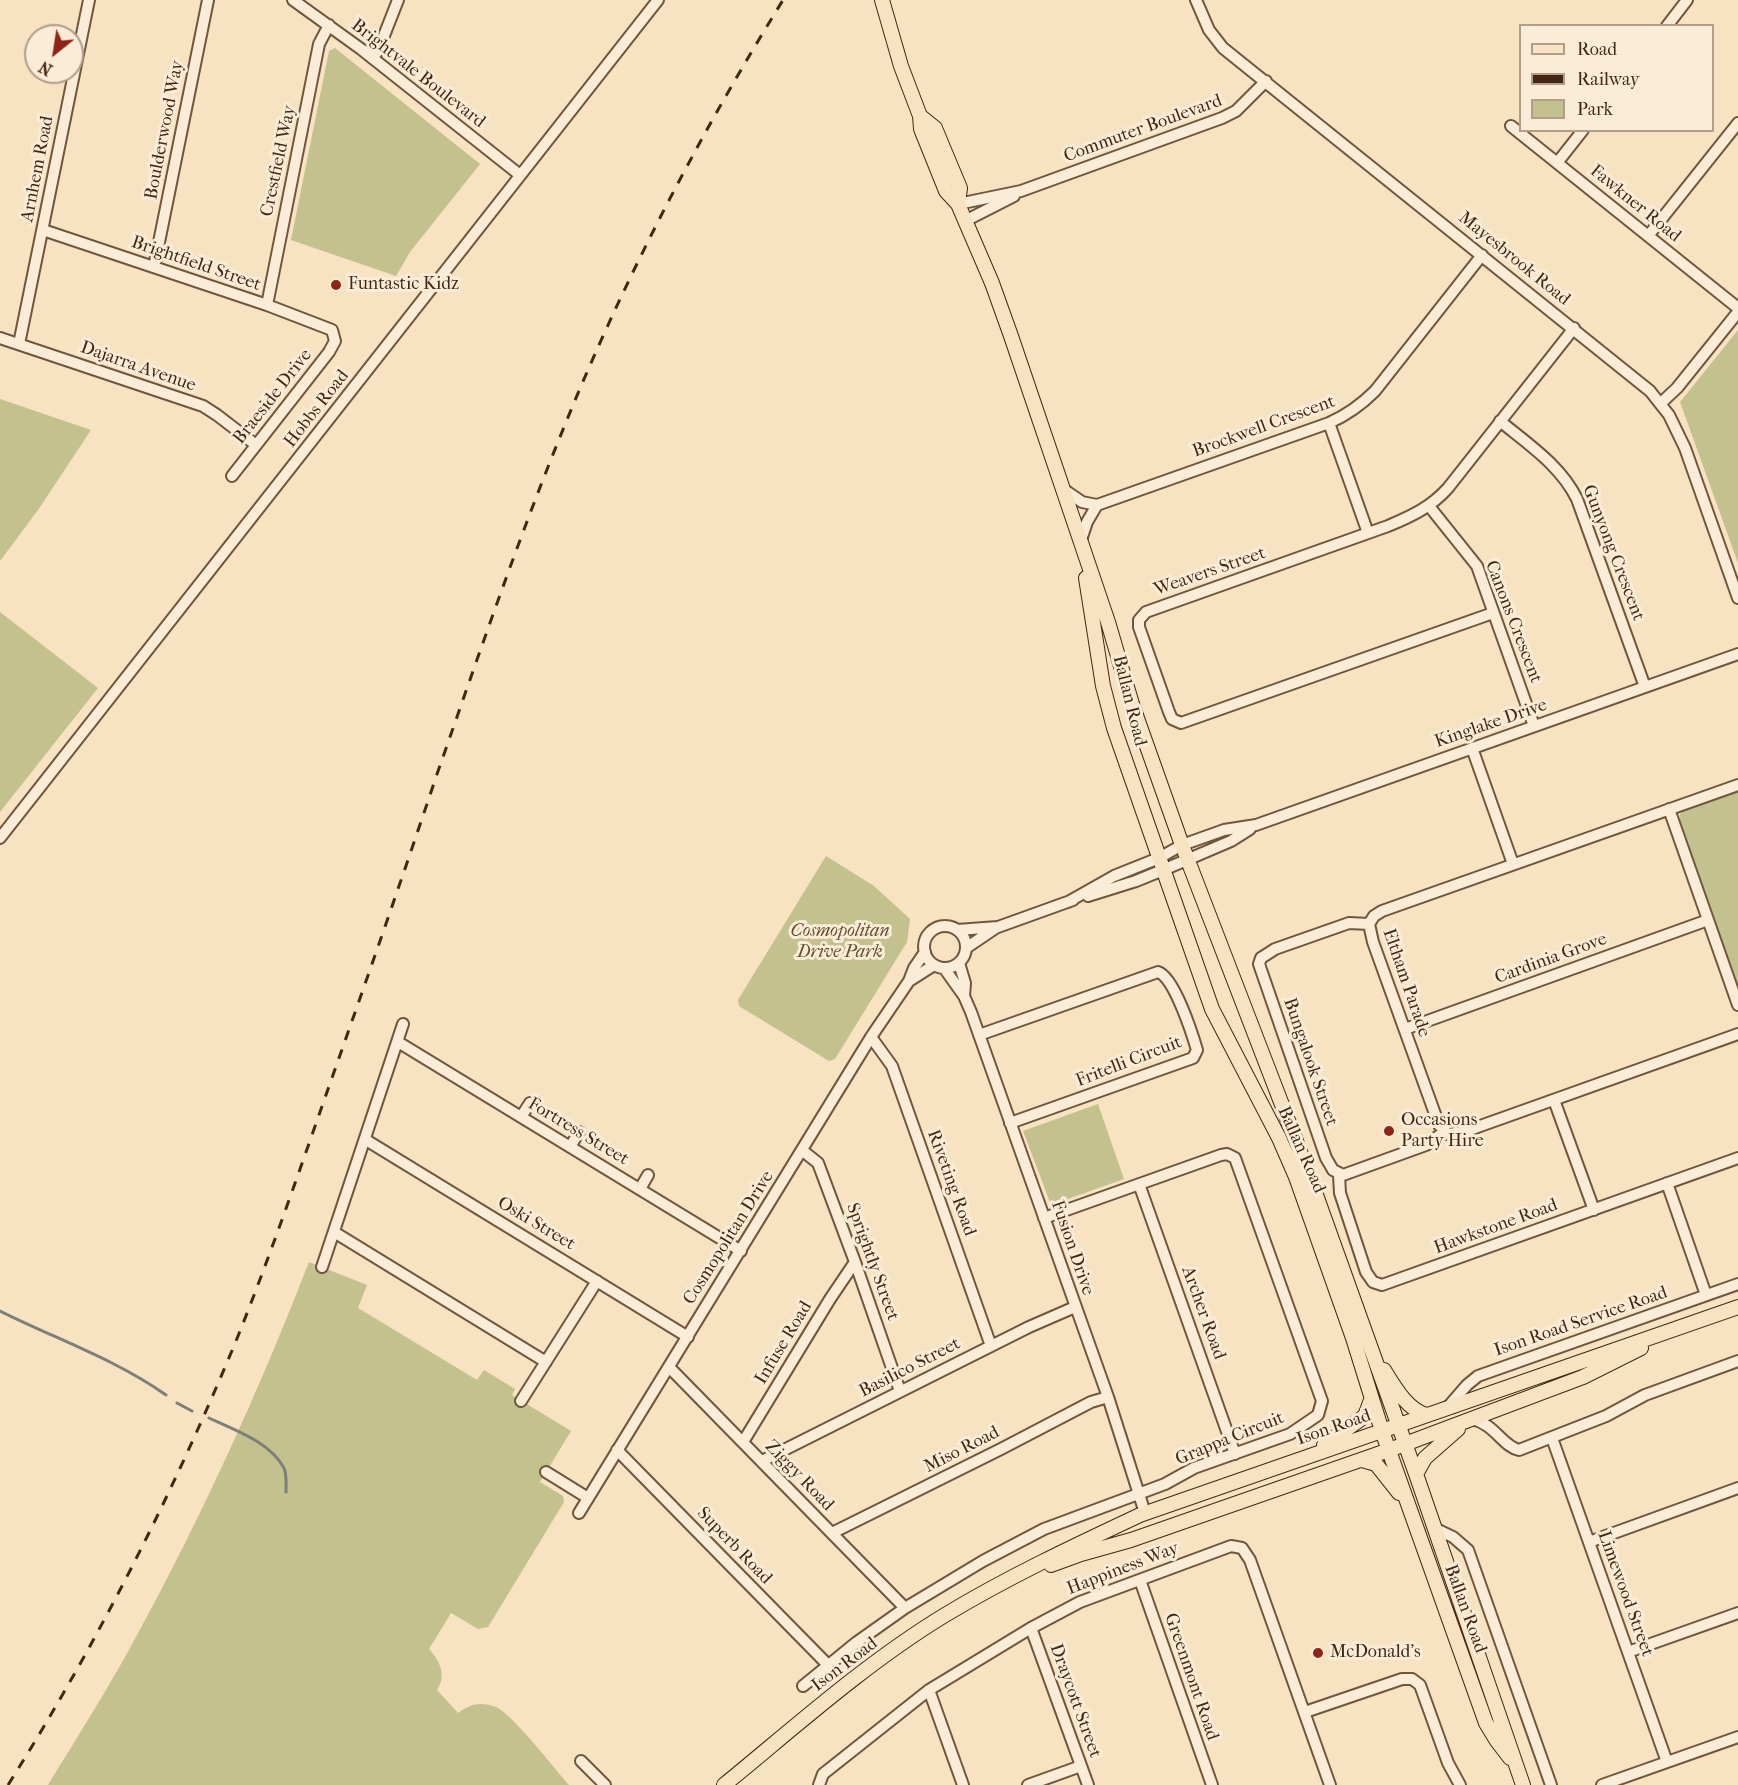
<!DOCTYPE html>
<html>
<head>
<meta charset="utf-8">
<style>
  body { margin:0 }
  #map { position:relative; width:1738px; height:1785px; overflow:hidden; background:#f7e2c1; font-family:"IM FELL French Canon",serif }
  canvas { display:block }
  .legend { position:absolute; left:1519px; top:24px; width:195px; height:108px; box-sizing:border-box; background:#faecd7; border:2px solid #b19d89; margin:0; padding:8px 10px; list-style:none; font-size:18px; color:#442713 }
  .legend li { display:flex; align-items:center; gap:12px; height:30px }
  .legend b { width:30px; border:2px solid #b19d89 }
  .north { position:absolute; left:24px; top:24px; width:60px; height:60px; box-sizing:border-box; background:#faecd7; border:2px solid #b19d89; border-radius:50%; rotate:210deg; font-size:16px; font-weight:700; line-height:24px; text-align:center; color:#442713 }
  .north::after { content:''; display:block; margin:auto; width:21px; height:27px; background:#8f2418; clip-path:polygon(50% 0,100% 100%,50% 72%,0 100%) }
</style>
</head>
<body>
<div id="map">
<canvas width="1738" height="1785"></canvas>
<ul class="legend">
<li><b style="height:8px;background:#f7e2c1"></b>Road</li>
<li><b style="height:8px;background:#442713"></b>Railway</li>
<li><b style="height:16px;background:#c3c18e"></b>Park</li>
</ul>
<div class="north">N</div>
</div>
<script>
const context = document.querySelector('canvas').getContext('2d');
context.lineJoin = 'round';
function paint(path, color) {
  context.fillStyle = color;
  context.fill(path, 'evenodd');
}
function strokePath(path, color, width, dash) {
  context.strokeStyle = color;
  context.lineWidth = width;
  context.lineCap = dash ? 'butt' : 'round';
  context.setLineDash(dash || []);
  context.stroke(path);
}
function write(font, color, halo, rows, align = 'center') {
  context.font = font + ' "IM FELL French Canon",serif';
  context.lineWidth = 6;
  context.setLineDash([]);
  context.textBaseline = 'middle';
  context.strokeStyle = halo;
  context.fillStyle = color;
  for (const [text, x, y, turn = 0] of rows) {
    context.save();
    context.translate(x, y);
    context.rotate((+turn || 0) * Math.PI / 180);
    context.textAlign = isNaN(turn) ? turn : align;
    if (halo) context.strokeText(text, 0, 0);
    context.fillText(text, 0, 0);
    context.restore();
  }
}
const green = new Path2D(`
  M335,48L480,164L410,252L396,276L291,240L329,51Z
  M1738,330V563L1680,402Z
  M0,399L91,430L38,510L0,561Z
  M0,612L98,688L0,812Z
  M1738,790V989L1679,821L1680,814L1684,810Z
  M826,856L874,886L910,919L907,942L835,1059L829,1061L739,1006L738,1000Z
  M1098,1104L1124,1179L1051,1205L1023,1131Z
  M309,1262L367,1285L358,1308L477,1380L484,1370L515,1389L512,1395L571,1431L540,1482L563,1496L564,1502L488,1627L478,1629L451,1613L429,1649C440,1661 447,1676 437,1690L458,1713C470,1704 480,1701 496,1707C511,1713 556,1770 569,1785H48C78,1736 109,1687 136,1637C202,1516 259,1391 309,1262Z`);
const stream = new Path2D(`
  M0,1311C56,1339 115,1359 166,1395
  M177,1403L192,1411
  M209,1418C235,1430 270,1442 284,1468C287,1475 286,1485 286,1492`);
const minor = new Path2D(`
  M293,0L361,49L520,175
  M1196,0L1209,30L1223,48L1650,391L1669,415L1685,448L1738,598
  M1667,26L1687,0
  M372,58L378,51L398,0
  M1511,126L1738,308
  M1557,163L1583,130
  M958,204L1021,191L1222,118L1236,111L1266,81
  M965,221L1014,196
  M43,230L267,305L332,330L335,341L329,352L232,476
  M1648,236L1738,123
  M154,267L208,0
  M267,305L319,44L329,25
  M0,338L203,406L217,415L256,445
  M19,344L89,0
  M1661,403L1677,388L1738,312
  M1500,421C1529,445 1560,465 1577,499L1645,687
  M1329,423L1368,533
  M1063,489L1082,502L1097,505L1329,423C1347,415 1361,405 1375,391L1482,255
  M1429,506L1477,566L1534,726
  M1081,540L1087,522L1097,505
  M1493,613L1181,723L1172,719L1169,712L1139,627V620L1146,612L1388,526C1412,516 1431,507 1448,488L1574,328
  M1472,748L1513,864
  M1738,785L1382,911L1374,916L1369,924L1373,942L1439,1125L1448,1134L1464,1132L1483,1125L1738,1034
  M1669,809L1738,1005
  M0,838L658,0
  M1088,896L1136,881L1163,870L1231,841L1250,829
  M1068,902L1114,876L1159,858L1182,845L1224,830L1256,825L1738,654
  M1369,924L1349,923L1275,949L1261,958L1259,964L1326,1158L1333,1170L1343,1175L1426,1145L1444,1132
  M924 947a21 21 0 1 1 42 0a21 21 0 1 1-42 0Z
  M957,930L998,927L1073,900
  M966,948L997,927
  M959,963L965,983L964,996
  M944,968L964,996L971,1012L1108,1397L1145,1513
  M909,981L934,965
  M1405,1029L1708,920
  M979,1035L1158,972C1174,977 1192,1033 1197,1050L1193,1058L1010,1123
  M871,1037L892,1066L991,1346
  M398,1042L741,1251
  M1554,1100L1594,1210
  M521,1117L530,1103
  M366,1140L688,1337
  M570,1147L579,1132
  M803,1151L818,1163L855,1262L900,1391
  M1339,1175L1340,1193L1366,1272L1373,1282L1382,1285L1738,1158
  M1667,1183L1706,1295
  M1139,1184L1235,1454
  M640,1189L648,1175
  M334,1232L546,1362
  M322,1267L403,1024
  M669,1367L905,1608
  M521,1401L597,1281
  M1447,1408L1467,1385L1478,1376L1738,1284
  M1472,1419C1495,1424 1502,1446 1519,1450L1606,1416L1645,1395L1738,1361
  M1552,1438L1667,1762
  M743,1442L830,1299L855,1262
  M617,1450L828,1665
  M762,1461L1029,1327L1075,1307
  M546,1472L588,1498
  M579,1513L871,1037L909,981L914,968L925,952
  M1434,1528L1453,1537L1468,1550L1551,1785
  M832,1533L1001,1449L1091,1402L1108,1397
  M1589,1542L1738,1488
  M1140,1580L1212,1785
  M1031,1628L1088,1785
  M1628,1652L1738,1613
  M803,1686L857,1642L905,1608L983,1561L1044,1529L1165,1484L1194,1468L1290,1434L1318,1415L1322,1401L1235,1158L1227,1154L1221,1155L1044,1218
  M929,1690L963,1785
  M1305,1712L1402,1679H1412L1420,1685L1448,1763L1460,1785
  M581,1761L605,1785
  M819,1785L823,1774L929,1690L1031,1628L1080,1602L1231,1546L1242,1548L1250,1560L1330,1785
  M1028,1785L1081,1766
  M1602,1785L1738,1737`);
const major = new Path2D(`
  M882,0L901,66L920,116L921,129L946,191L958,204L992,283L1011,336L1108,622L1132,704L1182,845L1306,1167L1416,1474L1523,1785
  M920,116L935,128L942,145L960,188L958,204
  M1086,578L1103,686L1114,728L1212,1009L1279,1138L1296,1177L1353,1338L1382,1431L1486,1723L1497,1741L1510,1758
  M1384,1370C1394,1386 1407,1410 1427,1415
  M1324,1445L1365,1416L1371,1400
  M1362,1460L1376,1464L1399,1493
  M1416,1474L1425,1458L1458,1429
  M1051,1565L1081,1554L1131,1540L1389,1450L1583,1377L1641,1348
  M724,1785C795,1727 866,1663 945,1615C1008,1577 1074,1546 1140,1515L1738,1307`);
const rail = new Path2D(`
  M8,1785C97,1644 172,1495 236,1341C269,1259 298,1175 327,1092C364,987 401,882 436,777C477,660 517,542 564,427C624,279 699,136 783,0`);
const markers = [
  [336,285,6,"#8f2418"],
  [1389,1131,6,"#8f2418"],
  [1318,1653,6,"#8f2418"]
];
const streetNames = [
  ["Brightvale Boulevard",418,74,38],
  ["Commuter Boulevard",1143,129,-20],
  ["Boulderwood Way",165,130,-79],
  ["Crestfield Way",279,161,-78],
  ["Arnhem Road",38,169,-79],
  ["Fawkner Road",1635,204,39],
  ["Mayesbrook Road",1514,259,39],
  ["Brightfield Street",196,264,19],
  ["Dajarra Avenue",138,367,19],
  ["Braeside Drive",273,397,-52],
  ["Hobbs Road",317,409,-52],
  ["Brockwell Crescent",1264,427,-20],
  ["Gunyong Crescent",1613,553,69],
  ["Weavers Street",1210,572,-19],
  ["Canons Crescent",1513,622,69],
  ["Ballan Road",1129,701,76],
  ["Kinglake Drive",1491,724,-19],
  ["Cardinia Grove",1551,959,-20],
  ["Eltham Parade",1406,983,71],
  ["Fritelli Circuit",1129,1062,-21],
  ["Bungalook Street",1310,1062,71],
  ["Fortress Street",578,1132,31],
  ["Ballan Road",1301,1150,66],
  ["Riveting Road",951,1183,70],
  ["Oski Street",536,1224,31],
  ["Hawkstone Road",1496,1227,-20],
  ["Cosmopolitan Drive",729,1238,-58],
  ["Fusion Drive",1072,1248,71],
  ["Sprightly Street",872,1262,70],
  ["Archer Road",1203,1313,70],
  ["Ison Road Service Road",1581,1322,-19],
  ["Infuse Road",784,1343,-59],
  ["Basilico Street",910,1368,-27],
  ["Ison Road",1334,1428,-19],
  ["Grappa Circuit",1230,1439,-22],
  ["Miso Road",962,1450,-27],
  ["Ziggy Road",799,1476,46],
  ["Superb Road",734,1546,46],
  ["Happiness Way",1123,1569,-21],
  ["Limewood Street",1625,1594,70],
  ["Ballan Road",1465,1609,70],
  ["Ison Road",845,1665,-37],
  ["Greenmont Road",1191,1677,71],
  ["Draycott Street",1075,1701,70]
];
const poiNames = [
  ["Funtastic Kidz",348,285],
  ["Occasions",1401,1121],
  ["Party Hire",1401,1142],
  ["McDonald's",1330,1653]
];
const parkNames = [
  ["Cosmopolitan",840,932],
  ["Drive Park",840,953]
];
paint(green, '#c3c18e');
strokePath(stream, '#7c8079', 3);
strokePath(minor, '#71563e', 14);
strokePath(major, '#442713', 16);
strokePath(minor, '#faecd7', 10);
strokePath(major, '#f7e2c1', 14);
strokePath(rail, '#442713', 3, [10, 10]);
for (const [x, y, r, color] of markers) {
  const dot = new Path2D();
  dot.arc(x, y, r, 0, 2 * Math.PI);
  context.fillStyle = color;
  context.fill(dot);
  strokePath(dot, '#faecd7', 2);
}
write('18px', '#442713', '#faecd7', streetNames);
write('18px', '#442713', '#faecd7', poiNames, 'left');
write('italic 18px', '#644e32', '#faecd7', parkNames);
</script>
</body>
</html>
